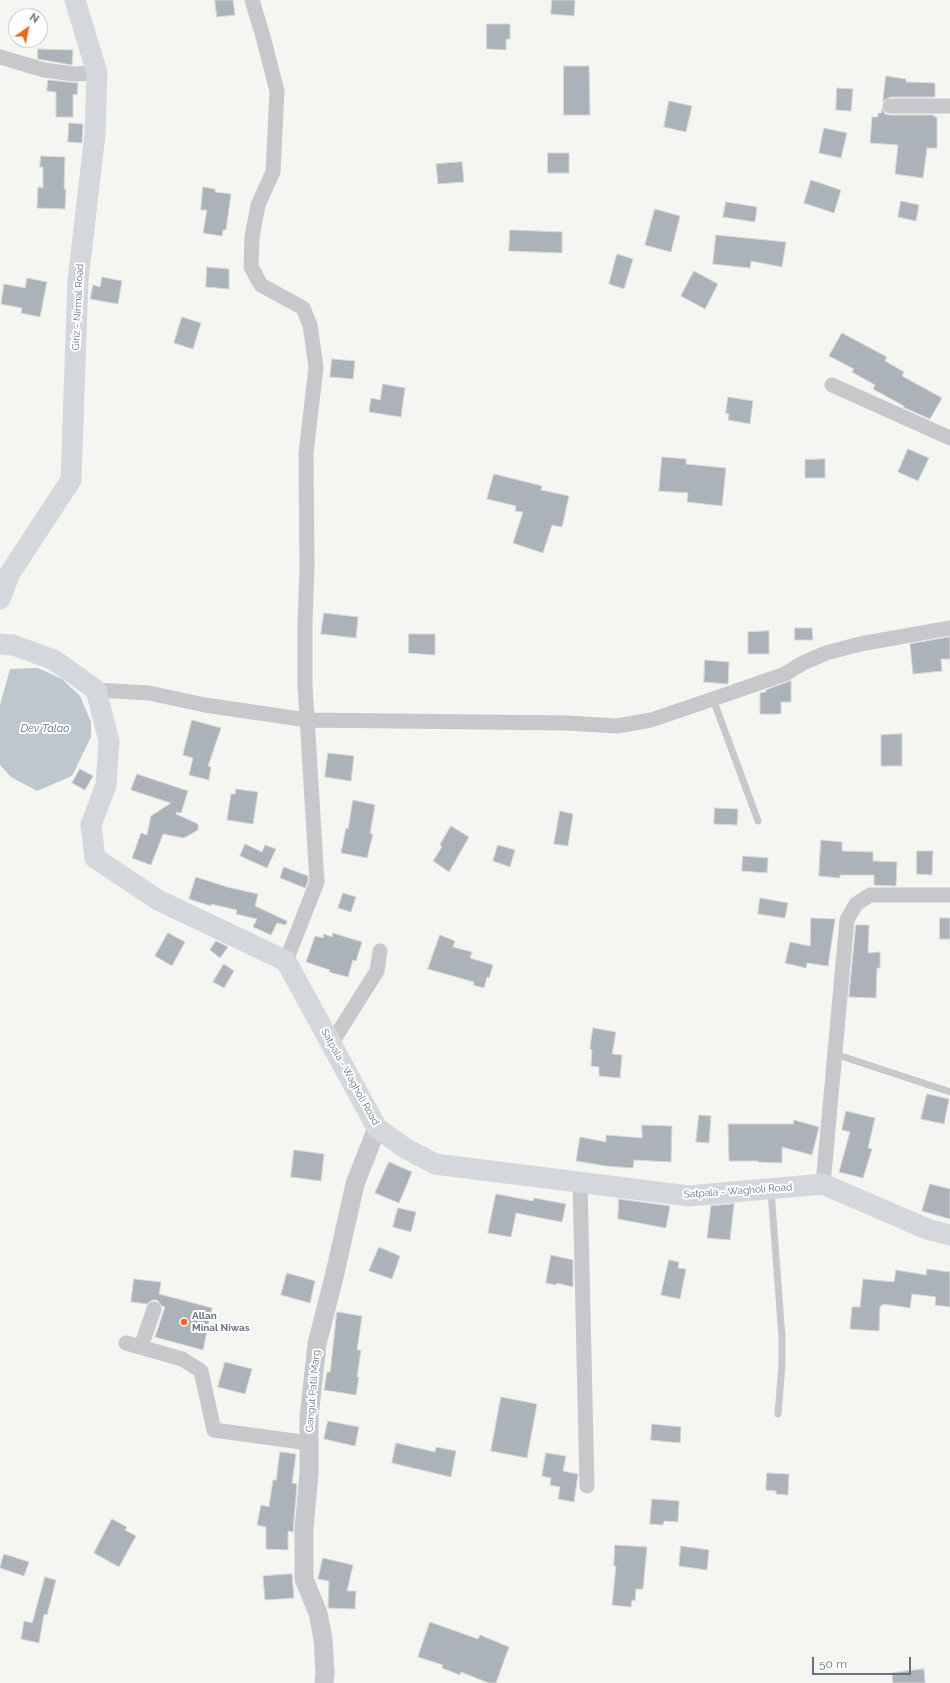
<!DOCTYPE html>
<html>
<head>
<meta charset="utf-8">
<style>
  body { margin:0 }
  #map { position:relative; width:950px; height:1683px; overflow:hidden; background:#f5f6f2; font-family:Raleway,sans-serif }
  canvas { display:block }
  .north { position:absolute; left:8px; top:8px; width:40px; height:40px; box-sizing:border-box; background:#fff; border:1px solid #c1c7ce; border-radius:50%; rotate:33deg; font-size:11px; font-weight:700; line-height:16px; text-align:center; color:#647284 }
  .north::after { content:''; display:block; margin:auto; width:14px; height:18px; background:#e66822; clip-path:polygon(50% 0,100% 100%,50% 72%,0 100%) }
  .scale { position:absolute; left:812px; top:1657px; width:99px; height:18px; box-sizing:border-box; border:2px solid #647284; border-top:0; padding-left:5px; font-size:12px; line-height:14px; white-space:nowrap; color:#647284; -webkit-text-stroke:3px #fff; paint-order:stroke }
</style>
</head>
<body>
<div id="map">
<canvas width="950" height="1683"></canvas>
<div class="north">N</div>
<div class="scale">50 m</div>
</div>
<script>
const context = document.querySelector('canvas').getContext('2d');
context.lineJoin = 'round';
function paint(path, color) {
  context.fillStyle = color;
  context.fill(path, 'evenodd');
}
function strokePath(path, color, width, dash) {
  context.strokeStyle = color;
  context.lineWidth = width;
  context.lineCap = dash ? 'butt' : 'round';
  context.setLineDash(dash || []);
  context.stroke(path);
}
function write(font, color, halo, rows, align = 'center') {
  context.font = font + ' Raleway,sans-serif';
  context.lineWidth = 4;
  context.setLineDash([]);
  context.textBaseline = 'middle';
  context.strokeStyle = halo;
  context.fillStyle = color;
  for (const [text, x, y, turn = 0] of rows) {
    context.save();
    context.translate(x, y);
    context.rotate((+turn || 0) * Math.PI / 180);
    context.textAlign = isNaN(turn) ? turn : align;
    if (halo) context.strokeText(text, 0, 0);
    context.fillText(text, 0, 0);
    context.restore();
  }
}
const water = new Path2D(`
  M38,668L62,679L80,696L91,722V737L72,776L37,791L11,777L0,765V705L10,669Z`);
const building = new Path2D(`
  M215,0H233L235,15L217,17Z
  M552,0H575L574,16L551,14Z
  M487,24H510V39H506V50L487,49Z
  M38,49L73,50L72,65L38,59Z
  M564,66H589L590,115H564Z
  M886,76L906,79V82L935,83V97H890L883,101Z
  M48,80L78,83L77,95L73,94V117H56V92L47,91Z
  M837,88L853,89L851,111L836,110Z
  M669,101L692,106L686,132L664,127Z
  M882,108L885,114L890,115H934V117H937V148H927L923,178L895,174L898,145L870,143L872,117H878V113H881Z
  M69,123L83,124L82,143L68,142Z
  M824,128L847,133L841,158L819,153Z
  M548,153H569V173H548Z
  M41,156L65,157L64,189H66L65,209L37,208L38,187L43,188V167H40Z
  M462,162L464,182L438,184L436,164Z
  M811,180L841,190L834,213L804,203Z
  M203,187L215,189V192L231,194L226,230H223L222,236L203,233L207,210H201Z
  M901,201L919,205L916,221L898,217Z
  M726,202L757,207L755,222L723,217Z
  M655,209L680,216L671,252L645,245Z
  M510,230L562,232V253L509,251Z
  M716,235L786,242L782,267L751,261L750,268L713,264Z
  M617,254L633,259L624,289L609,284Z
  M207,267L229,269V289L206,287Z
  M694,271L718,284L705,309L681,296Z
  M102,277L122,281L118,304L90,299L93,285L100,287Z
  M27,278L47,282L40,317L21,313L22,308L1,304L4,284L25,288Z
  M182,317L201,323L193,349L174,343Z
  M842,333L887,357L885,361L904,372L902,376L942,398L930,419L903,407L904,406L873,389L875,385L852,372L854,369L829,356Z
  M332,359L355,361L353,379L330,377Z
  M383,384L405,388L401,417L369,412L371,398L380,400Z
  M728,397L753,401L750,424L728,420L729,414L726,413Z
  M908,449L929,458L918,481L898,472Z
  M662,457L686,459V464L726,468L722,506L687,502L688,493L659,491Z
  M825,459V478H805V460Z
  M494,474L542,486L541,490L569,496L562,527L552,525L543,553L513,543L523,512L515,511L516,506L487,499Z
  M324,613L358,617L356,638L321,634Z
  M795,628H812L813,640H795Z
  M769,631V654H748V632Z
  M409,634H435V655L409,653Z
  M950,637V659H941L942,671L913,674L910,644Z
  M705,660L729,662L728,684L704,682Z
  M791,681V702H781V714H760V693L766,692V690Z
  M192,720L221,728L208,766L211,767L209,780L189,775L193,758L183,755Z
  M902,734V766H881V735Z
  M328,753L354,756L351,781L325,777Z
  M80,769L93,776L85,790L72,783Z
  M137,774L188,791L181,813L176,812V814L198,824V830L184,838L163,834L151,865L132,858L141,833L147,835L151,816L171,803L131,790Z
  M236,789L258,792L253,824L227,820L231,794H235Z
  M353,800L375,805L370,834H373L367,858L341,853L346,828L348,829Z
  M715,808L738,809L737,825L714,824Z
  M560,811L573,814L568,846L554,844Z
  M451,826L469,837L449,872L433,861L442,847L440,845Z
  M821,840L842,842V851L873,852V861L897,862L896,886L874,885V875H840V878L819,876Z
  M245,844L262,852L265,845L276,849L267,868L240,856Z
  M498,845L515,850L510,867L493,861Z
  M917,851H933L932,875L917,874Z
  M743,856L768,858L767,873L742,871Z
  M284,867L308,876V881L305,888L280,878Z
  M196,877L227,887L258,894L255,906L287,921L286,925L277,923L271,935L253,927L257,919L236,914L237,910L211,904V906L189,899Z
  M343,893L356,897L351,912L338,908Z
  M760,898L788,903L785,918L758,914Z
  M811,918L835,919L828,966L807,963L806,968L785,963L790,942L810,946Z
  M940,918H950V939H940Z
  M856,925H869L868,953L880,952V968H877L876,998L849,997Z
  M168,933L185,942L172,966L155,956Z
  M333,933L362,942L356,961L353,960L348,977L329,972L330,970L306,962L315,936L323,938L324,934L332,937Z
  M440,935L455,941L453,947L472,952L470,958L493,965L489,978L487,977L484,988L473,985L474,982L428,969Z
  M216,941L228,947L220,958L210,950Z
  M224,964L234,971L224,988L213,982Z
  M593,1028L616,1032L612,1054L622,1055L620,1078L599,1076V1067L591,1066L592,1050L590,1049Z
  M927,1094L949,1099L944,1124L921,1119Z
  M846,1111L875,1118L868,1148L872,1149L863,1178L839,1172L850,1132L842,1130Z
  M699,1115L711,1116L709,1143L696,1142Z
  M794,1120L819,1127L812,1155L782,1147V1163L758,1162V1161H729L728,1124H793Z
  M642,1125L672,1126L671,1162L634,1160L633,1168L606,1166L576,1161L580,1137L606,1142V1135L642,1138Z
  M294,1150L324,1154L321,1181L291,1177Z
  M389,1162L412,1172L399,1203L375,1193Z
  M930,1184L950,1189V1219L922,1211Z
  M496,1194L533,1201L534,1198L566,1204L562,1222L516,1213L511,1237L488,1233Z
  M619,1199L670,1206L666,1228L618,1219Z
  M734,1204L730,1240L707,1238L711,1206Z
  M398,1208L416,1212L411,1232L393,1227Z
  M379,1247L400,1256L392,1279L369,1271Z
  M551,1255L573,1260V1287L557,1283L556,1285L546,1283Z
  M669,1260L679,1262L678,1268L686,1269L680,1299L661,1295Z
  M927,1269L950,1272V1307L935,1305L936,1297L912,1294L910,1308L883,1304L882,1306H880L879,1331L850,1329L852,1307H860L863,1279L894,1282L896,1270L926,1275Z
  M287,1273L315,1281L310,1303L281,1295Z
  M134,1279L161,1282L159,1294L212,1308L203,1350L155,1337L165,1307L162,1306L157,1300H152L147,1304L131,1302Z
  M337,1312L362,1316L357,1350H361L357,1377H359L356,1395L324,1390L327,1372H330Z
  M225,1362L252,1369L245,1394L218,1387Z
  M501,1397L537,1404L527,1458L491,1451Z
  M328,1421L359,1427L355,1446L324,1439Z
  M652,1424L681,1427L680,1443L651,1440Z
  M396,1443L435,1452L436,1447L456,1451L451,1477L392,1463Z
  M280,1452L296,1454L292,1483L297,1484L293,1532L288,1531V1550L266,1549V1527L257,1525L261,1505L269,1507L273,1480H276Z
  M546,1453L566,1456L563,1471L578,1474L574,1502L558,1499L560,1487L550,1485L551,1478L542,1476Z
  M767,1473L789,1474L788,1495L776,1494V1491L766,1490Z
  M652,1499L679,1501L678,1522L664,1521L663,1525L650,1524Z
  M112,1519L127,1527L125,1530L136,1536L119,1567L94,1553Z
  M615,1545L647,1547L643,1589H636L635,1601L632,1600L631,1607L612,1605L616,1566H614Z
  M681,1546L709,1550L707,1570L679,1566Z
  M4,1554L29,1562L24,1576L0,1568Z
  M323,1558L353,1565L347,1591H356L355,1609L328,1608L329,1581L318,1579Z
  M292,1574L294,1598L265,1600L263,1576Z
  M45,1577L56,1580L47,1615L44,1614L39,1643L21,1639L24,1621L32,1623Z
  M430,1622L478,1639L480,1635L509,1647L496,1683H489L461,1672L460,1675L442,1668L443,1665L418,1657Z
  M924,1669L925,1683H893L892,1673Z`);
const service = new Path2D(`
  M713,699L758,821
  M835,1054L950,1092
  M771,1191L782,1337V1364L778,1414`);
const minor = new Path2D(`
  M252,0L262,33L277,91L273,172L258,205L252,237L251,267L261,285L303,308L310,325L316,367L306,453L307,569L305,621V685L317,882L286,961
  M0,57L44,70L74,74L97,73
  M890,106H950
  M832,385L950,438
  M96,690L149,693L205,705L307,720L567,723L617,726L651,720L713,699L785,674L803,663L826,653L860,644L950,628
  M331,1044L377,971L380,951
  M580,1182L587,1486
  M823,1184L847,920L856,904L870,895H950
  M126,1343L182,1359L201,1371L214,1430L309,1443
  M141,1347L154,1309`);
const tertiary = new Path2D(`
  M324,1683L325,1673L323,1639L318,1613L304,1579V1529L309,1473V1417L317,1344L335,1273L355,1184L377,1128`);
const secondary = new Path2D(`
  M0,599L10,573L71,480L78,280L95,134L97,73L75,0
  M0,644L13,645L54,660L96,690L109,741L106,785L91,825L95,858L158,900L286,961L377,1128L405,1148L435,1164L689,1196L823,1184L927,1229L950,1235`);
const markers = [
  [184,1322,4,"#e66822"]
];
const streetNames = [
  ["Giriz - Nirmal Road",78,307,-87],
  ["Satpala - Wagholi Road",350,1077,61],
  ["Satpala - Wagholi Road",738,1191,-4],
  ["Gangut Patil Marg",313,1391,-85]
];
const poiNames = [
  ["Allan",192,1316],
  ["Minal Niwas",192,1328]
];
const waterNames = [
  ["Dev Talao",45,729]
];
paint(water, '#bec7ce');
paint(building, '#abb2b9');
strokePath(building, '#d7d7d5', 1);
strokePath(service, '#c6c8cc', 7);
strokePath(minor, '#c6c8cc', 15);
strokePath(tertiary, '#c6c8cc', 19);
strokePath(secondary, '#d4d8dc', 21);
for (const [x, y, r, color] of markers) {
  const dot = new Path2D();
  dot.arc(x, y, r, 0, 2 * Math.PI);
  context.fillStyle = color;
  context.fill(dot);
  strokePath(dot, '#fff', 1.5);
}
write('10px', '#647284', '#fff', streetNames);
write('bold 10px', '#647284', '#fff', poiNames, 'left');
write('italic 11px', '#607380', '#fff', waterNames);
</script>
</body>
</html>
